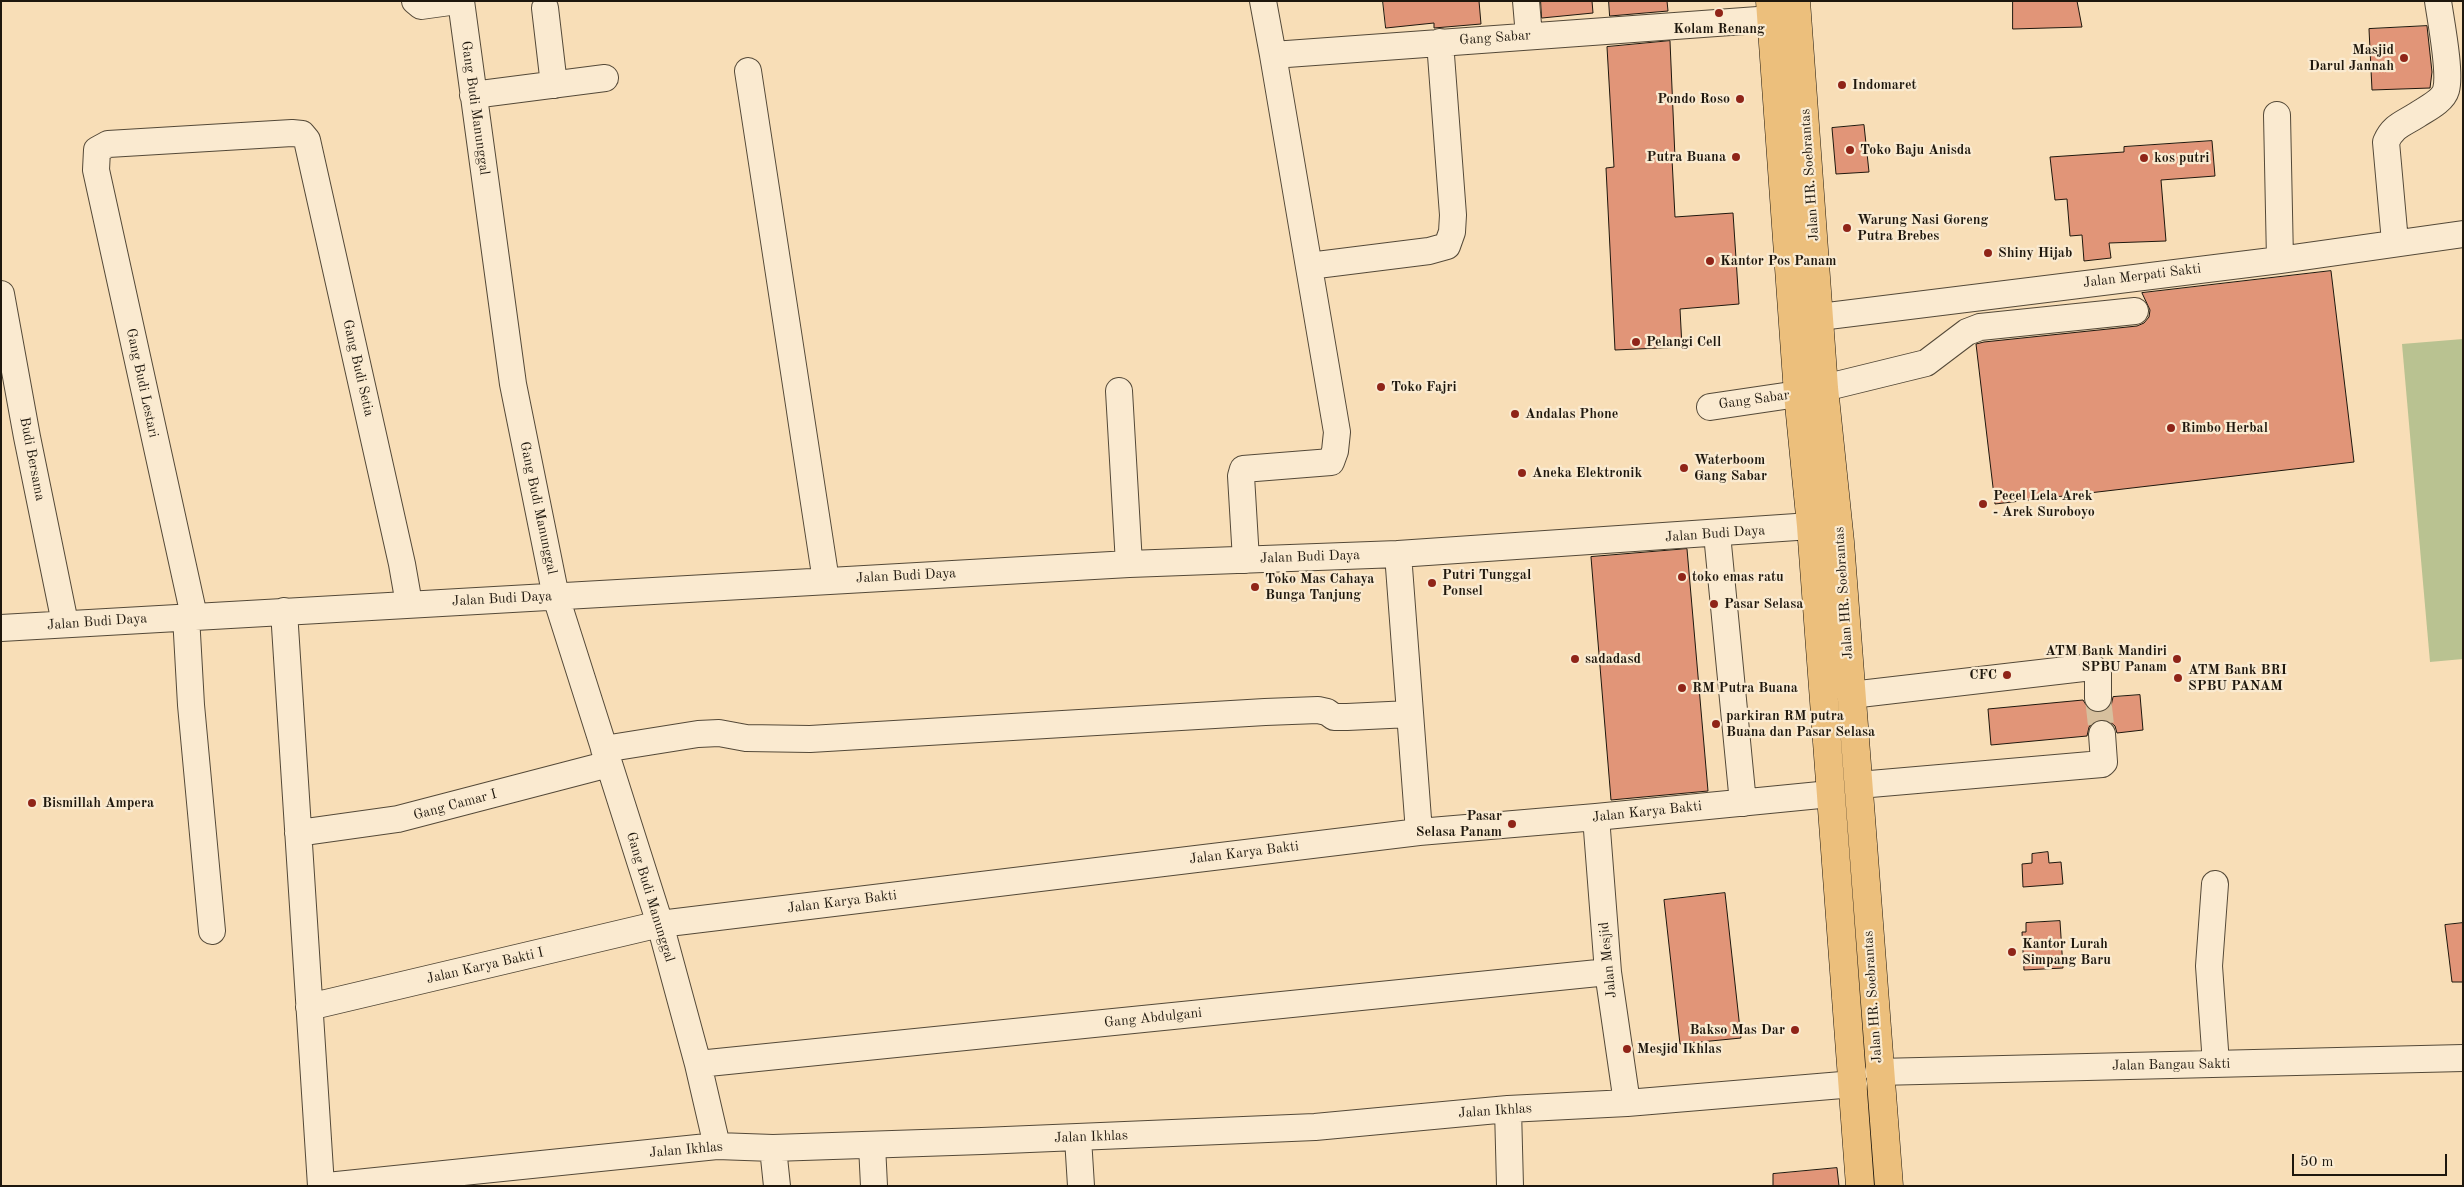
<!DOCTYPE html>
<html>
<head>
<meta charset="utf-8">
<style>
  body { margin:0 }
  #map { position:relative; width:2464px; height:1187px; overflow:hidden; background:#f8deb7; font-family:"Old Standard TT",serif }
  canvas { display:block }
  .frame { position:absolute; inset:0; border:2px solid #1e170d; pointer-events:none }
  .scale { position:absolute; left:2292px; top:1154px; width:155px; height:22px; box-sizing:border-box; border:2px solid #1e170d; border-top:0; padding-left:6px; font-size:15px; line-height:18px; white-space:nowrap; color:#1e170d; -webkit-text-stroke:4px #faead0; paint-order:stroke }
</style>
</head>
<body>
<div id="map">
<canvas width="2464" height="1187"></canvas>
<div class="frame"></div>
<div class="scale">50 m</div>
</div>
<script>
const context = document.querySelector('canvas').getContext('2d');
context.lineJoin = 'round';
function paint(path, color) {
  context.fillStyle = color;
  context.fill(path, 'evenodd');
}
function strokePath(path, color, width, dash) {
  context.strokeStyle = color;
  context.lineWidth = width;
  context.lineCap = dash ? 'butt' : 'round';
  context.setLineDash(dash || []);
  context.stroke(path);
}
function write(font, color, halo, rows, align = 'center') {
  context.font = font + ' "Old Standard TT",serif';
  context.lineWidth = 4.5;
  context.setLineDash([]);
  context.textBaseline = 'middle';
  context.strokeStyle = halo;
  context.fillStyle = color;
  for (const [text, x, y, turn = 0] of rows) {
    context.save();
    context.translate(x, y);
    context.rotate((+turn || 0) * Math.PI / 180);
    context.textAlign = isNaN(turn) ? turn : align;
    if (halo) context.strokeText(text, 0, 0);
    context.fillText(text, 0, 0);
    context.restore();
  }
}
const green = new Path2D(`
  M2463,339V659L2430,662L2402,344Z`);
const building = new Path2D(`
  M1383,1H1479L1481,24L1434,28V23L1386,28Z
  M1541,1H1592L1593,13L1542,18Z
  M1609,1H1667L1668,11L1610,16Z
  M2013,1H2077L2082,27L2013,29Z
  M2427,26L2432,72L2430,88L2372,90L2369,29Z
  M1670,41L1675,158L1672,159L1675,217L1733,213L1739,304L1680,309L1682,347L1615,350L1606,168L1614,167L1607,47Z
  M1864,125L1869,172L1836,174L1832,128Z
  M2212,141L2215,176L2161,180L2166,241L2109,243L2111,258L2084,261L2082,235L2070,236L2067,199L2055,200L2050,157L2124,152V147Z
  M2331,271L2354,462L1995,504L1976,344L1984,342L2137,326L2144,323L2149,317L2150,310L2142,293Z
  M1687,549L1708,791L1611,800L1591,557Z
  M2140,695L2143,730L2117,733L2115,726L2109,721L2100,719L2093,722L2089,727L2087,736L1991,745L1988,709L2083,700L2090,711L2098,713L2105,711L2111,706L2113,697Z
  M2048,852L2049,863L2061,862L2063,884L2023,887L2022,864L2032,863V854Z
  M1725,893L1741,1038L1680,1044L1664,900Z
  M2060,921L2063,968L2024,970L2022,932H2026V923Z
  M2463,923V982H2452L2445,925Z
  M1837,1168L1839,1186H1773V1174Z`);
const minorTunnel = new Path2D(`
  M2098,698L2102,734`);
const minor = new Path2D(`
  M415,1L421,6L457,1
  M461,1L513,384L556,597L660,924L698,1064L717,1146
  M1263,1L1273,55L1772,19
  M1526,1L1529,36
  M545,8L554,85
  M748,71L826,581
  M473,95L605,78
  M2277,115L2280,260
  M2395,242L2386,142C2393,126 2403,124 2417,115C2426,109 2443,101 2446,90C2451,73 2441,22 2438,1
  M1309,266L1429,251L1447,246L1452,232L1453,215L1440,42
  M1,294L27,437L65,623
  M1820,317L2280,260L2463,234
  M1824,388L1926,363L1967,332L1980,327L2135,311
  M1119,391L1129,564
  M1710,407L1798,394
  M1717,534L1743,803
  M1398,554L1419,832
  M1246,560L1241,476L1243,469L1331,462L1335,451L1337,432L1273,55
  M284,611L321,1186
  M186,616L191,705L212,931
  M194,616L96,170L97,150L108,144L292,133L302,134L307,140L402,564L409,604
  M1,628L1129,564L1398,554L1811,526
  M1851,695L2092,667L2098,673V698
  M604,749L698,734L719,733L746,738L810,739L1265,712L1318,710L1327,712L1334,717H1347L1410,714
  M1859,785L2102,764L2104,762L2102,734
  M1596,817L1608,972L1627,1103
  M298,833L398,819L609,764
  M2215,884L2209,966L2216,1064
  M309,1007L660,924L1419,832L1596,817L1830,794
  M698,1064L1608,972
  M1878,1072L2463,1058
  M1508,1109L1510,1186
  M1078,1138L1081,1186
  M872,1145L874,1186
  M773,1148L777,1186
  M327,1186L717,1146L773,1148L982,1141L1315,1127L1508,1109L1627,1103L1854,1084`);
const major = new Path2D(`
  M1770,1L1798,394L1811,526L1860,1186
  M1796,1L1824,388L1840,542L1889,1186`);
const markers = [
  [1719,13,5,"#8f2418"],
  [2404,58,5,"#8f2418"],
  [1842,85,5,"#8f2418"],
  [1740,99,5,"#8f2418"],
  [1850,150,5,"#8f2418"],
  [1736,157,5,"#8f2418"],
  [2144,158,5,"#8f2418"],
  [1847,228,5,"#8f2418"],
  [1988,253,5,"#8f2418"],
  [1710,261,5,"#8f2418"],
  [1636,342,5,"#8f2418"],
  [1381,387,5,"#8f2418"],
  [1515,414,5,"#8f2418"],
  [2171,428,5,"#8f2418"],
  [1684,468,5,"#8f2418"],
  [1522,473,5,"#8f2418"],
  [1983,504,5,"#8f2418"],
  [1682,577,5,"#8f2418"],
  [1432,583,5,"#8f2418"],
  [1255,587,5,"#8f2418"],
  [1714,604,5,"#8f2418"],
  [1575,659,5,"#8f2418"],
  [2177,659,5,"#8f2418"],
  [2007,675,5,"#8f2418"],
  [2178,678,5,"#8f2418"],
  [1682,688,5,"#8f2418"],
  [1716,724,5,"#8f2418"],
  [32,803,5,"#8f2418"],
  [1512,824,5,"#8f2418"],
  [2012,952,5,"#8f2418"],
  [1795,1030,5,"#8f2418"],
  [1627,1049,5,"#8f2418"]
];
const poiNames = [
  ["Kolam Renang",1719,29,"center"],
  ["Masjid",2394,50,"right"],
  ["Darul Jannah",2394,66,"right"],
  ["Indomaret",1852,85],
  ["Pondo Roso",1730,99,"right"],
  ["Toko Baju Anisda",1860,150],
  ["Putra Buana",1726,157,"right"],
  ["kos putri",2154,158],
  ["Warung Nasi Goreng",1857,220],
  ["Putra Brebes",1857,236],
  ["Shiny Hijab",1998,253],
  ["Kantor Pos Panam",1720,261],
  ["Pelangi Cell",1646,342],
  ["Toko Fajri",1391,387],
  ["Andalas Phone",1525,414],
  ["Rimbo Herbal",2181,428],
  ["Waterboom",1694,460],
  ["Gang Sabar",1694,476],
  ["Aneka Elektronik",1532,473],
  ["Pecel Lela Arek",1993,496],
  ["- Arek Suroboyo",1993,512],
  ["Putri Tunggal",1442,575],
  ["Ponsel",1442,591],
  ["toko emas ratu",1692,577],
  ["Toko Mas Cahaya",1265,579],
  ["Bunga Tanjung",1265,595],
  ["Pasar Selasa",1724,604],
  ["ATM Bank Mandiri",2167,651,"right"],
  ["SPBU Panam",2167,667,"right"],
  ["sadadasd",1585,659],
  ["ATM Bank BRI",2188,670],
  ["SPBU PANAM",2188,686],
  ["CFC",1997,675,"right"],
  ["RM Putra Buana",1692,688],
  ["parkiran RM putra",1726,716],
  ["Buana dan Pasar Selasa",1726,732],
  ["Bismillah Ampera",42,803],
  ["Pasar",1502,816,"right"],
  ["Selasa Panam",1502,832,"right"],
  ["Kantor Lurah",2022,944],
  ["Simpang Baru",2022,960],
  ["Bakso Mas Dar",1785,1030,"right"],
  ["Mesjid Ikhlas",1637,1049]
];
const streetNames = [
  ["Gang Sabar",1495,38,-4],
  ["Gang Budi Manunggal",475,108,82],
  ["Jalan HR. Soebrantas",1810,175,-94],
  ["Jalan Merpati Sakti",2142,276,-7],
  ["Gang Budi Setia",358,368,77],
  ["Gang Budi Lestari",142,383,78],
  ["Gang Sabar",1754,400,-8],
  ["Budi Bersama",32,459,79],
  ["Gang Budi Manunggal",538,508,78],
  ["Jalan Budi Daya",1715,534,-4],
  ["Jalan Budi Daya",1310,557,-2],
  ["Jalan Budi Daya",906,576,-3],
  ["Jalan HR. Soebrantas",1844,593,-94],
  ["Jalan Budi Daya",502,599,-3],
  ["Jalan Budi Daya",97,622,-4],
  ["Gang Camar I",455,805,-15],
  ["Jalan Karya Bakti",1647,812,-6],
  ["Jalan Karya Bakti",1244,853,-7],
  ["Gang Budi Manunggal",650,897,73],
  ["Jalan Karya Bakti",842,902,-7],
  ["Jalan Mesjid",1608,960,-96],
  ["Jalan Karya Bakti I",485,966,-13],
  ["Jalan HR. Soebrantas",1873,997,-94],
  ["Gang Abdulgani",1153,1018,-6],
  ["Jalan Bangau Sakti",2171,1065,-1],
  ["Jalan Ikhlas",1495,1111,-4],
  ["Jalan Ikhlas",1091,1137,-2],
  ["Jalan Ikhlas",686,1150,-5]
];
paint(green, '#b9c291');
paint(building, '#e19578');
strokePath(building, '#1e170d', 1);
strokePath(minorTunnel, '#d7c09e', 26, [26, 13]);
strokePath(minor, '#544938', 28);
strokePath(major, '#1e170d', 29);
strokePath(minor, '#faead0', 26);
strokePath(major, '#ecbf7c', 28);
for (const [x, y, r, color] of markers) {
  const dot = new Path2D();
  dot.arc(x, y, r, 0, 2 * Math.PI);
  context.fillStyle = color;
  context.fill(dot);
  strokePath(dot, '#faead0', 2);
}
write('bold 14px', '#1e170d', '#faead0', poiNames, 'left');
write('14px', '#1e170d', '#faead0', streetNames);
</script>
</body>
</html>
